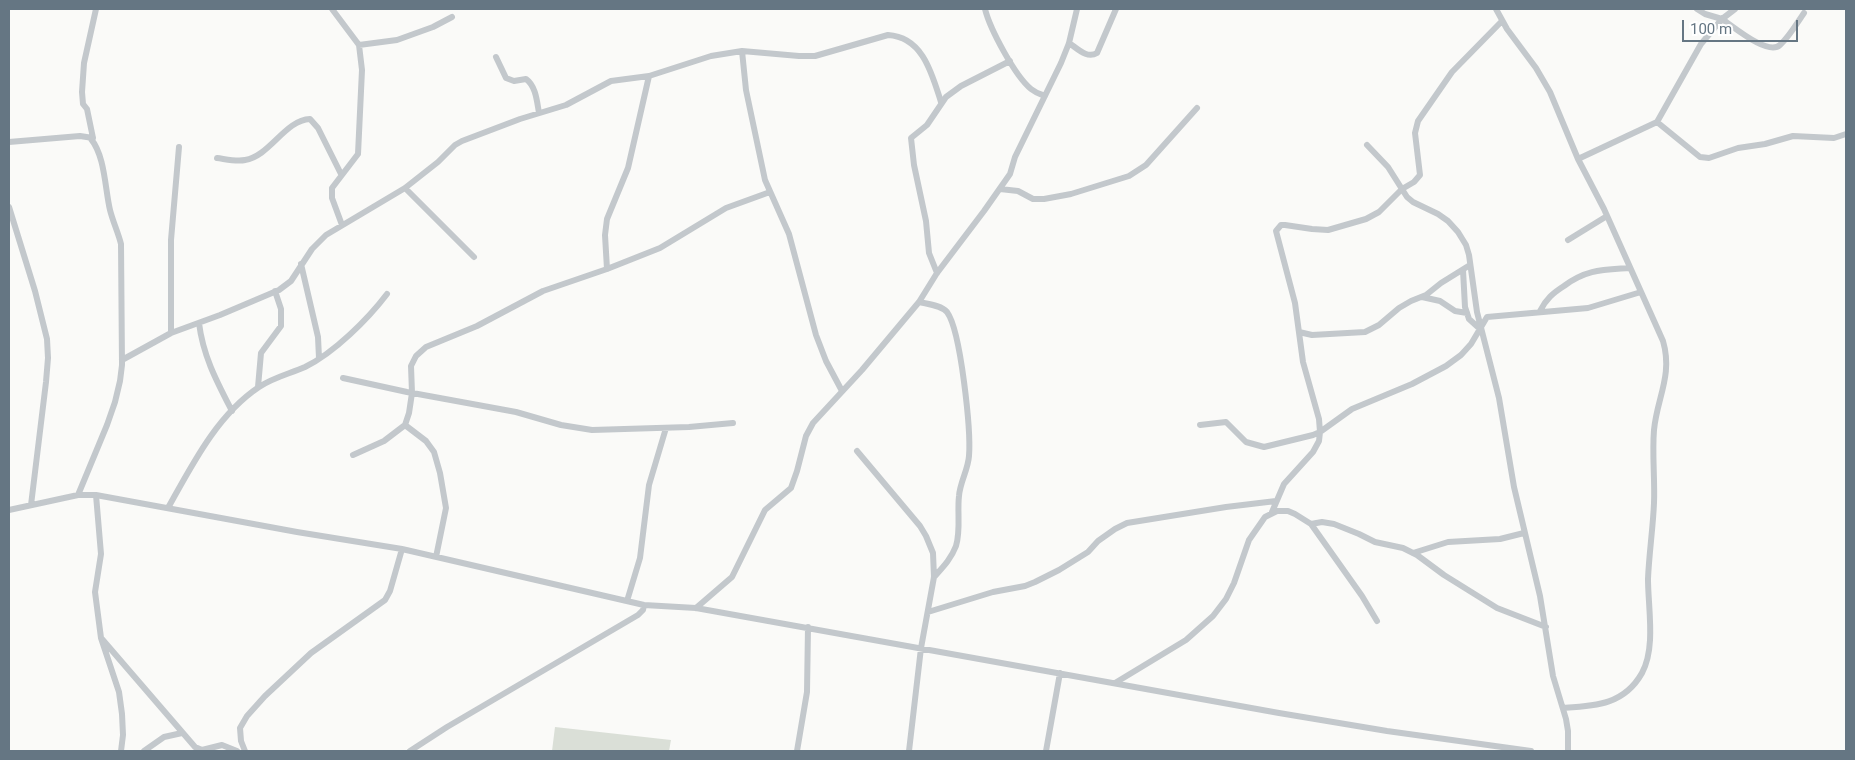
<!DOCTYPE html>
<html>
<head>
<meta charset="utf-8">
<style>
  body { margin:0 }
  #map { position:relative; width:1855px; height:760px; overflow:hidden; background:#fafaf8; font-family:Roboto,sans-serif }
  canvas { display:block }
  .frame { position:absolute; inset:0; border:10px solid #657683; pointer-events:none }
  .scale { position:absolute; left:1682px; top:20px; width:116px; height:22px; box-sizing:border-box; border:2px solid #657683; border-top:0; padding-left:6px; font-size:15px; line-height:18px; white-space:nowrap; color:#657683; -webkit-text-stroke:4px #fff; paint-order:stroke }
</style>
</head>
<body>
<div id="map">
<canvas width="1855" height="760"></canvas>
<div class="frame"></div>
<div class="scale">100 m</div>
</div>
<script>
const context = document.querySelector('canvas').getContext('2d');
context.lineJoin = 'round';
function paint(path, color) {
  context.fillStyle = color;
  context.fill(path, 'evenodd');
}
function strokePath(path, color, width, dash) {
  context.strokeStyle = color;
  context.lineWidth = width;
  context.lineCap = dash ? 'butt' : 'round';
  context.setLineDash(dash || []);
  context.stroke(path);
}
const green = new Path2D(`
  M555,727L671,740L669,751H552Z`);
const street = new Path2D(`
  M332,9L359,45L362,70L358,154L332,188V198L342,225
  M985,9C990,29 1015,76 1031,89C1036,93 1040,94 1045,96
  M1496,9L1507,29L1536,68L1550,92L1578,159L1604,209L1663,341C1673,375 1657,398 1654,430C1652,455 1655,479 1654,503C1653,528 1649,554 1648,579C1648,608 1656,647 1642,673C1624,705 1595,706 1563,708
  M1697,9L1705,14L1722,19L1735,9
  M1069,43C1078,49 1087,59 1097,53L1116,9
  M359,45L397,40L433,27L452,17
  M742,51L746,90L765,180L789,234L816,335L826,361L842,391
  M496,57L506,78L514,81L526,79C536,86 537,102 539,113
  M1657,122L1700,157L1709,158L1738,148L1765,144L1793,136L1834,138L1846,134
  M9,142L80,136L93,138
  M1367,145L1388,167L1407,197L1413,202L1438,214L1448,221L1458,232L1466,245L1469,255L1477,312L1499,398L1514,487L1540,596L1553,676L1566,719L1568,731V751
  M217,158C225,159 237,162 245,160C270,156 285,120 310,119L318,128L341,174
  M1578,159L1657,122L1701,44L1722,19C1734,27 1768,56 1780,45C1790,36 1797,23 1804,13
  M405,188L474,257
  M1000,189L1018,191L1033,199H1044L1071,194L1129,176L1146,165L1197,108
  M9,207L35,291L47,339L48,358L46,382L31,505
  M1568,240L1607,216
  M301,264L318,337L319,358
  M607,269L605,235L607,219L628,168L649,76
  M1463,270L1465,307L1469,319L1480,329
  M937,273L929,253L926,221L914,165L911,138L927,125L946,97L961,86L1010,61
  M1422,297L1440,301L1455,311L1467,313
  M919,302C927,304 941,305 947,312C961,331 971,431 969,456C968,470 960,482 959,496C957,513 961,529 956,546C951,559 943,567 934,577
  M1540,311C1546,299 1553,293 1564,286C1587,269 1603,270 1630,268
  M199,323C203,356 217,382 232,411
  M1299,332L1312,335L1365,332L1379,325L1399,308L1411,301L1426,295L1441,283L1470,265
  M171,333V240L179,147
  M122,360L171,333L220,315L279,290L291,281L312,249L326,235L405,188L438,162L455,145L462,141L520,119L566,105L611,81L649,76L711,56L742,51L799,56H815L888,35C923,37 932,74 941,102
  M343,378L407,392L516,412L561,425L592,430L689,427L733,423
  M258,387L261,353L281,326V309L275,291
  M405,425L426,441L434,452L440,473L446,508L436,557
  M1200,425L1226,422L1246,442L1264,447L1313,435L1320,432L1352,409L1412,384L1446,366L1461,355L1471,344L1487,317L1588,308L1641,292
  M857,451L920,526L926,536L933,553L934,577L921,648L909,751
  M353,455L384,441L405,425L409,413L412,393L411,366L416,356L426,347L477,326L543,291L607,269L660,248L726,208L770,192
  M78,495L107,425L115,402L120,381L122,365L121,244C118,232 113,222 110,210C105,189 105,156 91,139L93,138L87,109L83,104L82,92L84,63L96,9
  M96,495L101,554L95,592L101,638L119,692L122,714L123,735L121,751
  M168,508C192,465 217,415 259,387C274,377 289,374 305,367C334,353 368,319 387,294
  M9,510L78,495H96L297,532L402,549L644,605L696,608L1279,713L1387,731L1531,751
  M1272,512L1284,484L1313,452L1319,441L1320,432L1319,419L1303,362L1295,303L1276,231L1281,225H1285L1312,229L1328,230L1366,219L1379,212L1402,189L1414,182L1420,175L1415,133L1418,121L1452,72L1502,21
  M1311,524L1322,522L1334,524L1359,534L1375,542L1403,548L1417,555L1444,575L1497,608L1546,627
  M1413,553L1448,542L1500,539L1524,533
  M627,601L640,558L649,485L666,428
  M696,608L732,577L765,510L791,488L797,471L806,436L813,423L862,370L919,302L937,273L984,211L1010,174L1015,157L1061,63L1069,43L1077,9
  M928,612L993,592L1025,586L1035,582L1059,570L1088,552L1098,541L1115,529L1127,523L1226,507L1276,501
  M102,639L195,747L202,750L222,745L237,751
  M1115,683L1186,640L1213,616L1226,599L1234,583L1249,540L1265,517L1277,511H1288L1295,514L1311,524L1362,596L1377,621
  M144,751L164,737L182,733
  M245,751L241,741L240,728L247,716L265,696L311,653L385,600L390,591L402,549
  M410,751L447,727L638,615L643,610L644,605
  M797,751L807,692L808,627
  M1046,751L1060,673`);
paint(green, '#dadfd7');
strokePath(street, '#c3c8cc', 6);
</script>
</body>
</html>
